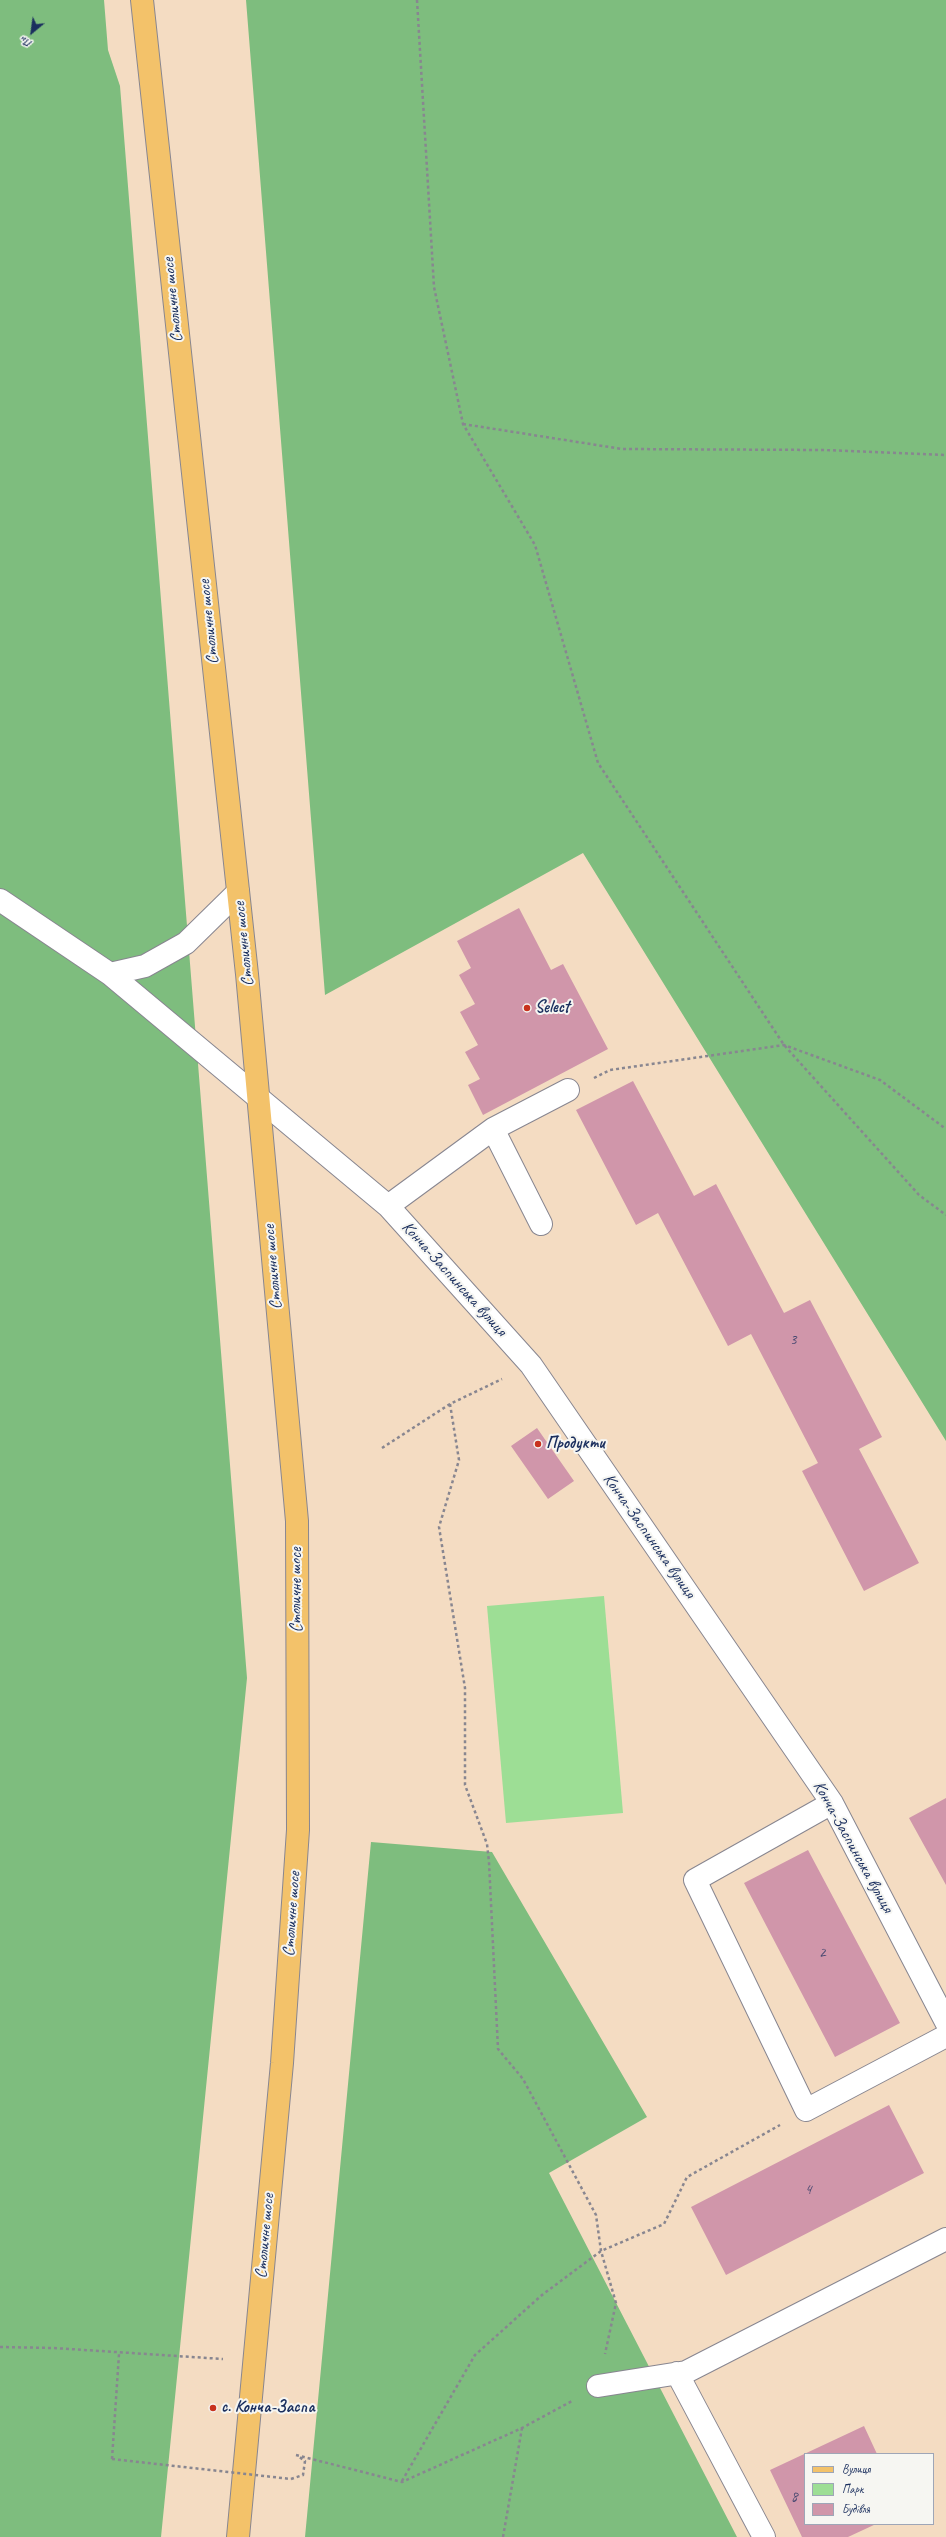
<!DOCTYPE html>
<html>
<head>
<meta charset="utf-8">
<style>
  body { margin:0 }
  #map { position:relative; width:946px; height:2537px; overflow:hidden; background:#f4dcc2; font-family:Caveat,sans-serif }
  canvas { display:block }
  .legend { position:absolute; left:804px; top:2453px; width:130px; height:72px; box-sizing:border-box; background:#f6f6f2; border:1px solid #9ea6b7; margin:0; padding:5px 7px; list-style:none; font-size:12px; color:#1b2f5e }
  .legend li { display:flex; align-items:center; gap:8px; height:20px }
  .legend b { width:20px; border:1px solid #9ea6b7 }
  .north { position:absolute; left:12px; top:12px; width:40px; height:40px; -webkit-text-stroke:3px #f6f6f2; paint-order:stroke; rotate:209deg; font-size:11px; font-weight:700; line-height:16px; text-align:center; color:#1b2f5e }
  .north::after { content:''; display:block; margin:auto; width:14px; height:18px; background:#1b2f5e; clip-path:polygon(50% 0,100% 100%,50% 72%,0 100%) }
</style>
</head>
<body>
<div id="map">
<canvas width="946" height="2537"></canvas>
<ul class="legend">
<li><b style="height:5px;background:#f3c26a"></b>Вулиця</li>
<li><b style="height:11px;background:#9dde95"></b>Парк</li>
<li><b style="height:11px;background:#d096aa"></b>Будівля</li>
</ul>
<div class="north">Пн</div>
</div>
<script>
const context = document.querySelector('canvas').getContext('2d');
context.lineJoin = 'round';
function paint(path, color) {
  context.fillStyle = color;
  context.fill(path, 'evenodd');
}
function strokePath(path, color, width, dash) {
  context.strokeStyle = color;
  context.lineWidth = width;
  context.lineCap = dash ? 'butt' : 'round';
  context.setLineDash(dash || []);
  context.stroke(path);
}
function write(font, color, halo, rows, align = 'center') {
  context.font = font + ' Caveat,sans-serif';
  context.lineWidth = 4;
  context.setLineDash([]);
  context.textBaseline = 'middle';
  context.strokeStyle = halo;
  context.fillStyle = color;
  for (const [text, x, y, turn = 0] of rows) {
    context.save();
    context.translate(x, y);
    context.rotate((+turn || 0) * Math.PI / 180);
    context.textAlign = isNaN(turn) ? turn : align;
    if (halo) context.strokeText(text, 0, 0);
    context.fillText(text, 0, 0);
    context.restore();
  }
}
const green = new Path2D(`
  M604,1596L623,1813L506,1823L487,1606Z`);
const forest = new Path2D(`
  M0,0H104L108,50L120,86L247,1678L161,2537H0Z
  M246,0H946V1441L583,853L325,995Z
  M371,1842L492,1852L647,2117L549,2173L737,2537H305Z`);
const building = new Path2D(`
  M519,908L551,970L563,964L608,1049L483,1115L468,1085L480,1079L465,1052L478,1045L460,1012L475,1004L459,975L471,968L457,941Z
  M633,1081L694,1196L716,1184L784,1313L810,1300L882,1437L859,1449L919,1563L864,1591L802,1471L818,1463L751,1334L728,1346L658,1213L636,1225L576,1110Z
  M537,1428L574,1481L548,1499L511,1446Z
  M946,1798V1885L909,1818Z
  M808,1850L900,2023L835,2057L744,1883Z
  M889,2105L924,2173L726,2275L691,2207Z
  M864,2426L877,2454H805V2524H876L848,2537H802L770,2470Z`);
const path = new Path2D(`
  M417,0L434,287L463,424L535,545L598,763L784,1045L919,1195L946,1215
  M463,424L622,449L824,450L946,455
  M594,1078L610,1070L784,1045L880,1080L946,1129
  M450,1404L459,1460L439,1527L465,1688V1785L487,1844L489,1862L498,2049L523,2079L596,2215L601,2251L616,2303L605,2354
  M382,1448L450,1404L502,1379
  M0,2347L54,2348L223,2359
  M296,2455L402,2482L522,2428L572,2401
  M112,2459L119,2354
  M291,2479L303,2475L305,2461L298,2456
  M402,2481L475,2355L542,2295L601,2251L664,2224L687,2177L780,2125
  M503,2537L522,2428`);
const minor = new Path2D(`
  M0,900L110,974L388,1206L531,1365L832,1803L946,2022
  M110,974L145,966L186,943L238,892
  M493,1129L541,1224
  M388,1206L493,1129L568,1090
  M832,1803L695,1880L806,2110L946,2036
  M677,2373L764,2537
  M598,2386L686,2372L946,2239`);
const major = new Path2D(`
  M142,0L247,974L297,1521L298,1830L282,2063L238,2537`);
const pathBridge = new Path2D(`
  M112,2459L291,2479`);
const markers = [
  [527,1008,4,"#c8321e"],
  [538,1444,4,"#c8321e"],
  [213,2408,4,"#c8321e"]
];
const numberNames = [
  ["3",793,1340],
  ["2",822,1953],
  ["4",808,2190],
  ["8",794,2497]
];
const streetNames = [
  ["Столичне шосе",173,300,-96],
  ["Столичне шосе",209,622,-96],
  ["Столичне шосе",244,944,-96],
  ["Столичне шосе",273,1267,-95],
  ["Конча-Заспинська вулиця",454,1279,48],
  ["Конча-Заспинська вулиця",649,1536,55],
  ["Столичне шосе",297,1590,-90],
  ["Конча-Заспинська вулиця",853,1847,61],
  ["Столичне шосе",292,1914,-86],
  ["Столичне шосе",265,2236,-85]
];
const poiNames = [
  ["Select",535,1008],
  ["Продукти",546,1444],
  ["с. Конча-Заспа",221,2408]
];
paint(green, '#9dde95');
paint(forest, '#7ebd7e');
paint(building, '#d096aa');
strokePath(minor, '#888690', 24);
strokePath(major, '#888690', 24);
strokePath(path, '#888690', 2.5, [3, 3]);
strokePath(minor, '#fff', 22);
strokePath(major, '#f3c26a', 22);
strokePath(pathBridge, '#888690', 2.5, [3, 3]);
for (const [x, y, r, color] of markers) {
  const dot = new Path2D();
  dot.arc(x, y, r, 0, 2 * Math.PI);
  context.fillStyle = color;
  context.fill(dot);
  strokePath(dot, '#f6f6f2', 1.5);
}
write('15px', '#484971', null, numberNames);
write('17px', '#1b2f5e', '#f6f6f2', streetNames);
write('bold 17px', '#1b2f5e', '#f6f6f2', poiNames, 'left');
</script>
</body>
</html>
